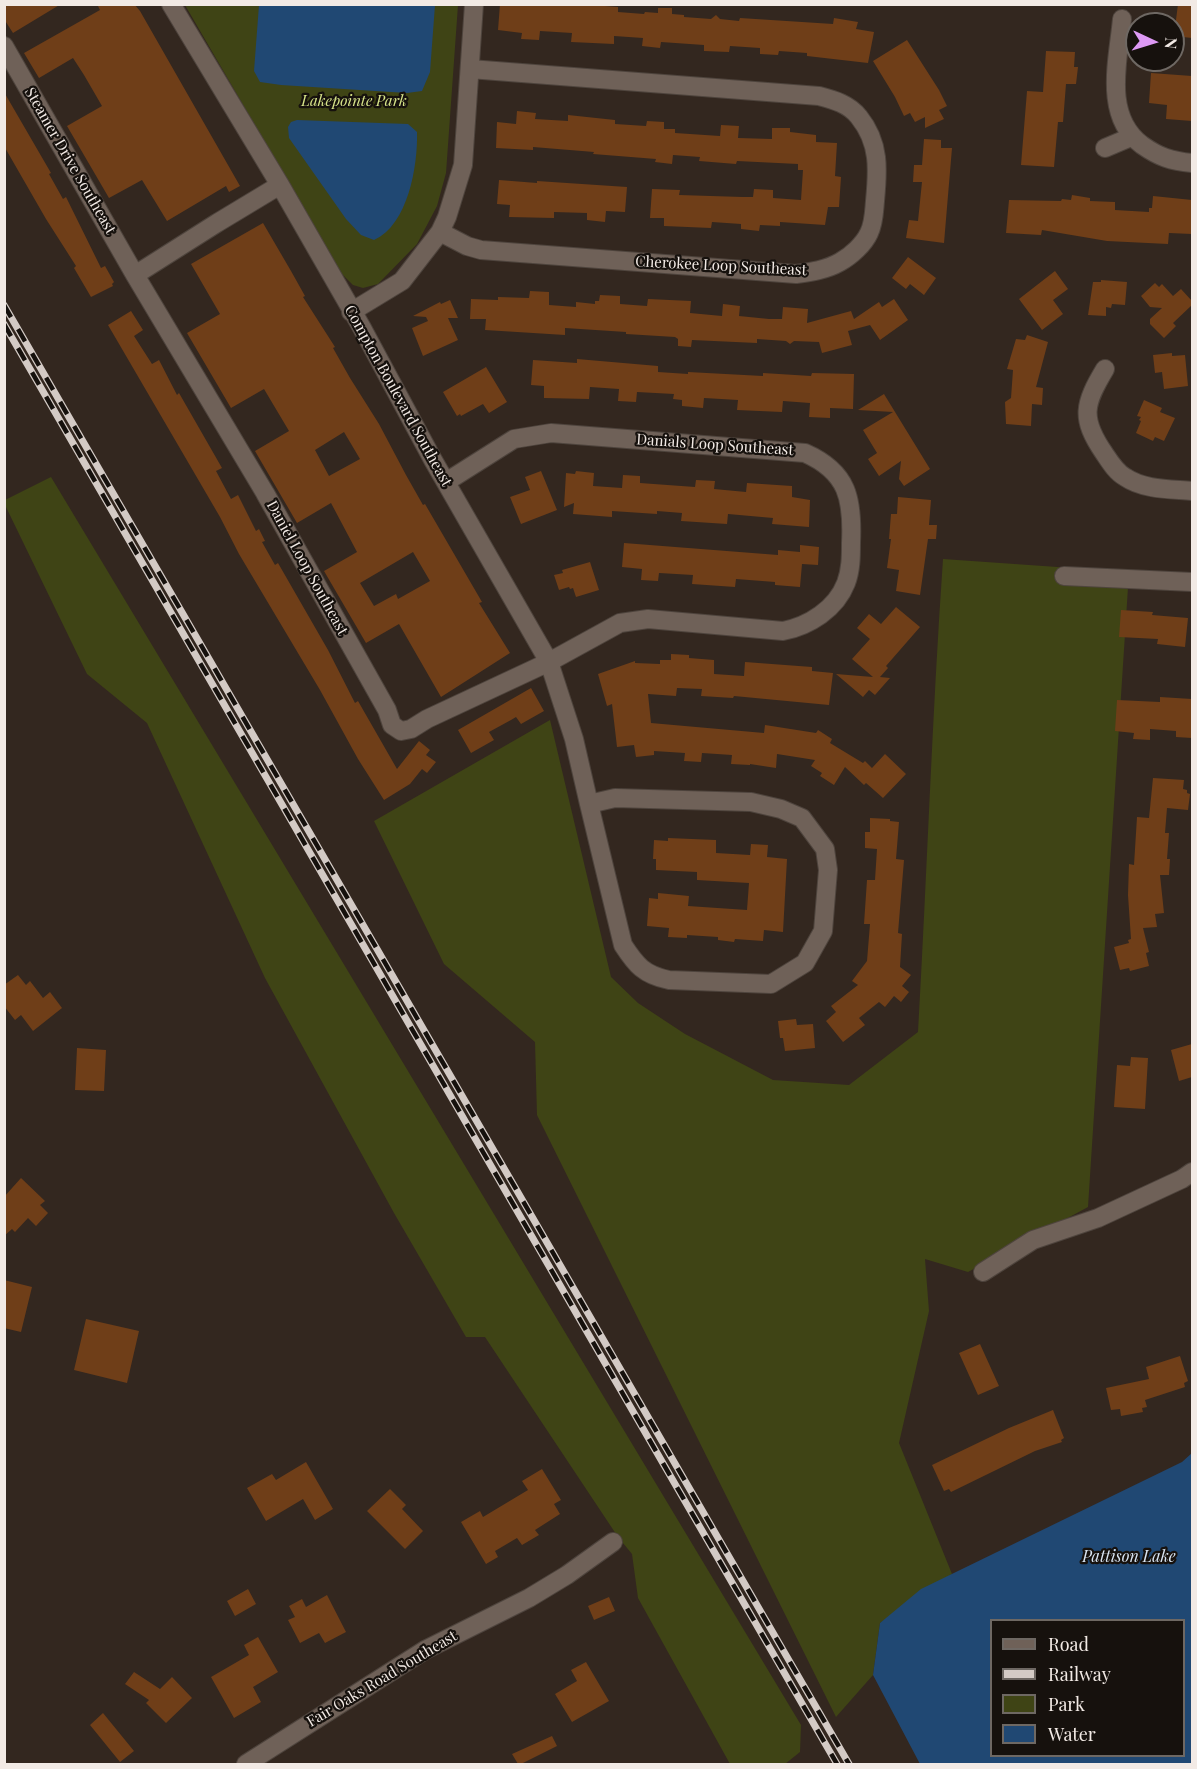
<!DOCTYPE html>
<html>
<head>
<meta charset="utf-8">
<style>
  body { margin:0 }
  #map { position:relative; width:1197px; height:1769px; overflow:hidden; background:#33271f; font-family:"Playfair Display",serif }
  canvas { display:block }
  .frame { position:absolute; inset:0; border:6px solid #f2eae5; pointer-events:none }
  .legend { position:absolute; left:990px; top:1619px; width:195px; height:138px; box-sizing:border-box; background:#16110d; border:2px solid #6e6863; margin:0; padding:8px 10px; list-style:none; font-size:18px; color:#f2eae5 }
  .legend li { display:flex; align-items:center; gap:12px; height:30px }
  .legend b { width:30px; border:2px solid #6e6863 }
  .north { position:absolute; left:1125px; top:12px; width:60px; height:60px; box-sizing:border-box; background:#16110d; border:2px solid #6e6863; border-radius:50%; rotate:94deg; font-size:16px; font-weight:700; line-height:24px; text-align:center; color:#f2eae5 }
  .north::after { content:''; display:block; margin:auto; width:21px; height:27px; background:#dd99f4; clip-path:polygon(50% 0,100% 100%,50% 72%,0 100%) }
</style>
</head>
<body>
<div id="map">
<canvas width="1197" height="1769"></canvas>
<div class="frame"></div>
<ul class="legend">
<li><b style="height:8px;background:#6f6158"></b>Road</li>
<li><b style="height:8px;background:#d3cac5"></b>Railway</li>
<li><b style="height:16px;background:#3f4415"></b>Park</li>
<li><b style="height:16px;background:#204873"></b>Water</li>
</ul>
<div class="north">N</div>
</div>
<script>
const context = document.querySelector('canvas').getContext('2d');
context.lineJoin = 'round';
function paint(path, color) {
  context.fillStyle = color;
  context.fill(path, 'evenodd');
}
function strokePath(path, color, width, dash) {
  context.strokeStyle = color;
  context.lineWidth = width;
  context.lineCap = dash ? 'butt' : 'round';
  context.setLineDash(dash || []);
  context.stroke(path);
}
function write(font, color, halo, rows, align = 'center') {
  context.font = font + ' "Playfair Display",serif';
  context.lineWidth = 4.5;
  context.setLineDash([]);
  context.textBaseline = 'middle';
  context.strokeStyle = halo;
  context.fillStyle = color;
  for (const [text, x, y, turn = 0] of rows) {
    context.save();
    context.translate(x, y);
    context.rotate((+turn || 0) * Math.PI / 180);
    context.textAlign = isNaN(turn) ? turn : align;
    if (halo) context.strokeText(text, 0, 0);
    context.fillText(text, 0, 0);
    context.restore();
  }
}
const green = new Path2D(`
  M185,5H458L446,173L437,206L417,244L378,284L363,288L353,285L341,273Z
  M51,477L801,1725L800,1752L785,1764H730L638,1598L632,1554L618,1537L485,1337H466L394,1213L265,978L147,723L87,674L5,505V500Z
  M943,559L1129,572L1088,1207L968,1272L925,1259L929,1311L899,1443L952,1574L880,1623L873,1675L836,1717L537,1115L535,1042L444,964L374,821L550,720L611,977L638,1003L685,1034L773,1080L849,1085L918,1032C927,875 932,717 943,559Z`);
const water = new Path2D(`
  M259,5H435L430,72L422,91L407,93L281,85L260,82L254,71Z
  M297,120L408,124L417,132C418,166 408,225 374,240L361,235L346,219L289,138L288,127L291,122Z
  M1192,1453V1764H920L873,1675L880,1623L921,1589L1182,1462ZM992,1620H1184V1756H992Z`);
const building = new Path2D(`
  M4,4H61L13,33L4,19Z
  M97,4H134L140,11L240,186L229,192L226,186L167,221L142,180L109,198L67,126L102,106L84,75L73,58L39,78L24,53L100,10Z
  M500,4H579L618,7V12L644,14L645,12L658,13V8H672V14L684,15V17L711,19L716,15L720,19L739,21L740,18L833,24L834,18L858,22L856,29L874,32L868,63L807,56V53L779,51L778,55L760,54V48L730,46L729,52L704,51V45L661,42L660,48L642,46L643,38L614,36V44L571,42L572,33L540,31L539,40L521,39L522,33L498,30Z
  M1178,4H1192V38L1174,36Z
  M907,40L939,90L947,106L939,110L944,119L925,128V117L915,122L910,113L904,116L895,97L873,61Z
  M1046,51L1075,52L1074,67H1078L1076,84H1066L1063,122H1058L1054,167L1021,165L1027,91L1043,92Z
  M1151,73L1192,76V121L1166,119L1167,105L1149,103Z
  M4,92L51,173L49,174L63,199L66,197L101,268L105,266L114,282L112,284L113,286L91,297L74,268L76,266L46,219L4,146Z
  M517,111L536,113L535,119L568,121V115L615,120V124L646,126L647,121L664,122V129H675V133L720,136L721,125L739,126L738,138L772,139V128H790V132L816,135V142L837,143L835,176L841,177L839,207H828L825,225L780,222V226L760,225L759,231L741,229V224L712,222L711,228L664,226V218H650L652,189L680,190L679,195L743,197H753L754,189L773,190V198L801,200L803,170H798V164L737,161L736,164L699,161L700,157L673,155L672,164L655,162L656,159L593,154L594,152L533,147V150L496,148L497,122L516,124Z
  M924,139L941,140V148H952L944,243L906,238L909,220L918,221L922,182H913L914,165H922Z
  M499,180L537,183V181L627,187L625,212L606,211L605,222L587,220V213L554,212V218L509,217L510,205L497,204Z
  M1072,195L1090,198V201L1115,202V210L1149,212V208H1152L1153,196L1192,200V234L1169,233L1168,244L1107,241L1042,230L1041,235L1006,233L1009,200L1061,201L1062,199L1071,200Z
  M263,223L291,271L305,296L303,297L335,347L333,348L350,378L379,424L406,475L423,505L425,504L482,602L479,603L510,653L441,697L399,624L366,643L324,571L357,552L331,503L297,523L255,451L289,431L264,389L231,408L187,333L220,314L191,264ZM344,432L360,459L329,476L315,450ZM413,552L430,581L398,599L396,594L374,606L360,583Z
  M908,257L936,278L924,295L910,284L906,289L892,278Z
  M1055,271L1068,289L1053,300L1063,314L1042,330L1019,299Z
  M1101,280L1127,282L1125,305L1112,304L1111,308L1106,307V316L1088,315L1093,282H1101Z
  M1155,283L1159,287L1162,284L1173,296L1181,289L1192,301V305L1173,323L1176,326L1164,338L1150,324V319L1162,308L1150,307L1141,296Z
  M530,291L549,292V305L576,307V302L595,304V301H599L600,295L620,296V304L647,306L648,299L691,301L690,313L722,316L723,304L740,306L739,316L769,319H782L783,307L808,309L807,323L851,311L854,319L879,302L882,307L894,299L908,320L880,340L870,325L848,331L852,345L822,353L819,342L794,341L790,344L786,341L757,339V343L692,340L691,347L678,346V339L675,337L626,334V332L565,328V335L485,330L486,319H470L471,299L498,300V297L529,298Z
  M450,300L458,318H448L458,340L423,356L412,328L428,321L426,317L413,316L440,302L441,304Z
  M131,311L143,330L134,336L152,364L159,360L177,395L179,393L222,468L216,471L231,499L238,495L256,531L259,529L265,541L262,542L275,565L278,563L328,650L355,703L358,701L397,769L419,741L430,750L426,755L436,762L427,773L422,769L410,784L384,800L358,759L320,690L239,554L220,517L108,325Z
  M1027,335L1048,342L1036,387L1043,388L1042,405L1032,404L1031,426L1006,424L1005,402L1011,398L1013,370L1007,369L1016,339L1025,340Z
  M1172,353V356L1185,355L1188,386L1164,389L1162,372L1155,373L1153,355Z
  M577,359L658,366V372L688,374V372L763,376V373L811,376L812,373L854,374L853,409L830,408V418L809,417L810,403L783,401L782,412L737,410L738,400L704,398L703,408L682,406V400L673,399L674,394L637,392L636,402L618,401L619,389L590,387L589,399L544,398V386L531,385L533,360L577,363Z
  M486,367L507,402L489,413L483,404L461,416L460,414L457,416L443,392Z
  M884,394L930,469L904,486L899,479L901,461L879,476L868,459L877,453L863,430L893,412L858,410Z
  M1144,400L1162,408L1160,412L1175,418L1164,441L1155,437L1153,441L1136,433L1141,421L1139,420L1141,417L1137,416Z
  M541,471L557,510L521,524L510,497L530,490L525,477Z
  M576,471L594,473L593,486L622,488L623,475L640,476V483L695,487L696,480L715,481L714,489L746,492L747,483L792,486V497L810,500L809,527L772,524L773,518L728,514L727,524L681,521L682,513L657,511V514L612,511V517L573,514L574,503L564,507L566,473L575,474Z
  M898,497L931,500L929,525H937L936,539H928L920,595L896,591L899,570L887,568L891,539H889L891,514H897Z
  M624,543L778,555V550L800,552V545L819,547L818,565L802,564L800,587L775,585V582L736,579L735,587L692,584L693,575L659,573L658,581L641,580L642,569L622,567Z
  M590,562L599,590L576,597L573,588L570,589L569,587L559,590L554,575L563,573L562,570Z
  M896,607L920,627L886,666L888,668L880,677L890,678L875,695L869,690L863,697L836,674L873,677L852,659L870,639L857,628L869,614L881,624Z
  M1121,610L1153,612L1152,615L1188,618L1185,647L1157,644L1158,639L1119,637Z
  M671,654L689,655V658L714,660V674L744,676L745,662L812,667V671L833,673L829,705L734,696L733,698L701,696L702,689L677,688L676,696L648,694L651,723L764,733L765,725L816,733L818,730L832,739L830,743L863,763L865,761L872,768L885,754L906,774L883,798L866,783L864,785L845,767L834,785L820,776L822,773L811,766L815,760L777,754L776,768L750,764V765L731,764L732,755L702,753L701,762L684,761L685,753L654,751V755L636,757L634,745L617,747L612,704L607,706L598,674L635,661V663L660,664V660H671Z
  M531,688L544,711L521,724L516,717L511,720L489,732L494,740L471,753L458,730Z
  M1160,697L1192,699V738L1176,737V731L1150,729V740L1133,739L1134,733L1115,731L1117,700L1160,702Z
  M1153,778L1184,780L1183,789L1187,790V793L1190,794L1188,810L1167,808L1165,833H1169L1167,859H1170L1169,875H1160L1164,913L1155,914L1157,927L1143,928L1149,952L1146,953L1149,966L1130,971L1129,968L1120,970L1114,947L1129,943L1128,940L1131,939L1128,895L1129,864L1134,865L1137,817L1149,818Z
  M870,818L890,819V821L899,822L896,859L904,860L898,933L902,934L900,967L911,975L902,986L909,992L901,1002L894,996L885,1007L879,1002L859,1018L865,1025L843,1042L826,1021L836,1012L831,1006L858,985L852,981L867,961L870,924H864L867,880H875L877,849L865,848V832H870Z
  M668,838L716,840V853L750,855L751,844L768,845L767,857L787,859L783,932L764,930L763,941L735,939L734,942L718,940V937L687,935V938L668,937L669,928L647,926L649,898L658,899V893L689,896L688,906L747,910L749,883L697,880V872L656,870V859H653L654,840L668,841Z
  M18,975L26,985L30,981L43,998L50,992L62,1008L33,1031L21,1015L15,1020L4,1006V985Z
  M796,1019L797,1025L813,1024L815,1048L785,1051L783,1038H780L778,1021Z
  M1192,1044V1077L1179,1081L1171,1050Z
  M77,1048L106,1050L104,1091L75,1090Z
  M1131,1057L1148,1058L1145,1109L1114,1107L1117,1065L1130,1066Z
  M21,1178L45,1201L40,1205L48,1213L36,1226L28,1218L15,1232L12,1229L4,1236V1197Z
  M4,1280L32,1287L21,1332L4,1328Z
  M86,1319L139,1331L127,1383L74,1370Z
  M980,1344L999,1386L978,1395L959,1353Z
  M1180,1356L1188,1381L1184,1383L1185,1387L1145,1400L1147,1407L1142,1408L1143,1412L1121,1416L1120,1409L1111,1410L1106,1388L1149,1379L1146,1367Z
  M1053,1410L1064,1438L1061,1440L1062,1442L1035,1451L951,1492L949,1489L944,1491L932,1465L1009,1428Z
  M306,1462L333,1509L315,1520L303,1499L266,1521L247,1488L272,1474L276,1480Z
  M542,1469L561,1500L554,1504L560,1514L535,1530L539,1535L522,1545L517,1538L495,1551L498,1557L486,1564L461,1522L480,1511L483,1517L528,1490L522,1481Z
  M390,1489L406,1505L402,1509L423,1531L405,1549L367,1511Z
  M248,1589L256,1604L235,1616L227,1601Z
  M327,1595L346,1632L325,1643L319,1633L300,1643L288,1620L295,1617L289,1606L302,1599L306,1607Z
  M609,1597L615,1611L594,1620L588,1606Z
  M258,1637L278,1672L253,1687L261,1702L234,1718L211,1677L249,1655L244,1645Z
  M586,1662L609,1701L572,1722L555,1694L577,1681L571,1670Z
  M134,1672L160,1689L172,1677L192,1698L166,1723L146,1703L149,1700L125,1684Z
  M103,1713L134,1751L120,1762L90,1725Z
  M552,1736L557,1746L521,1764H518L512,1754Z`);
const minor = new Path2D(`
  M171,4L280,185L362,328L433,460L549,662L574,739L589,804
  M1122,19C1118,61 1103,116 1142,145C1159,157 1171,161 1192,163
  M4,46L135,275L265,493L387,710L392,725L401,731L411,729L427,719L549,662L620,623L648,619L783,631C809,626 836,609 846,583C851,570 851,556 851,543C853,499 848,472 805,453L551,433L514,439L446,482
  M1105,148L1131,137
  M440,232L467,246L481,250L796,274C811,272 826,270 840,262C851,256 864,244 869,233C874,223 874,212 875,201C878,170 880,143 859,117C849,104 834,100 819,96L470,69
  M135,275L217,223L280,185
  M351,312L402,281L440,232L447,217L463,165L474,4
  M1105,369C1084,404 1080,418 1104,453C1110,462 1116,472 1125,477C1144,490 1171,489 1192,491
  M1064,576L1192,582
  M615,798L751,802L781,809L802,818L825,849L828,870L823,931L805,963L771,984L669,980C644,975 636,965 623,945L589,804Z
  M983,1272L1033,1240L1098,1218L1182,1179L1192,1172
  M246,1764L425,1650L529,1598L567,1575L613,1542`);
const rail = new Path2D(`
  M4,305L849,1764
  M4,324L837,1764`);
const parkNames = [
  ["Lakepointe Park",354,101]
];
const streetNames = [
  ["Steamer Drive Southeast",70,161,60],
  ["Cherokee Loop Southeast",721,266,3],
  ["Compton Boulevard Southeast",398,396,61],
  ["Danials Loop Southeast",715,445,4],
  ["Daniel Loop Southeast",307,568,61],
  ["Fair Oaks Road Southeast",382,1679,-31]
];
const waterNames = [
  ["Pattison Lake",1129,1557]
];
paint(green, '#3f4415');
paint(water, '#204873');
paint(building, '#6f3e18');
strokePath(minor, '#4e443d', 20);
strokePath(minor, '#6f6158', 18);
strokePath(rail, '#d3cac5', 7);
strokePath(rail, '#16110d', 4.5, [14]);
write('italic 15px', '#d8e58a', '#16110d', parkNames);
write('15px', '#f2eae5', '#16110d', streetNames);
write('italic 16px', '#dae6f4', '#16110d', waterNames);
</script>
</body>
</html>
